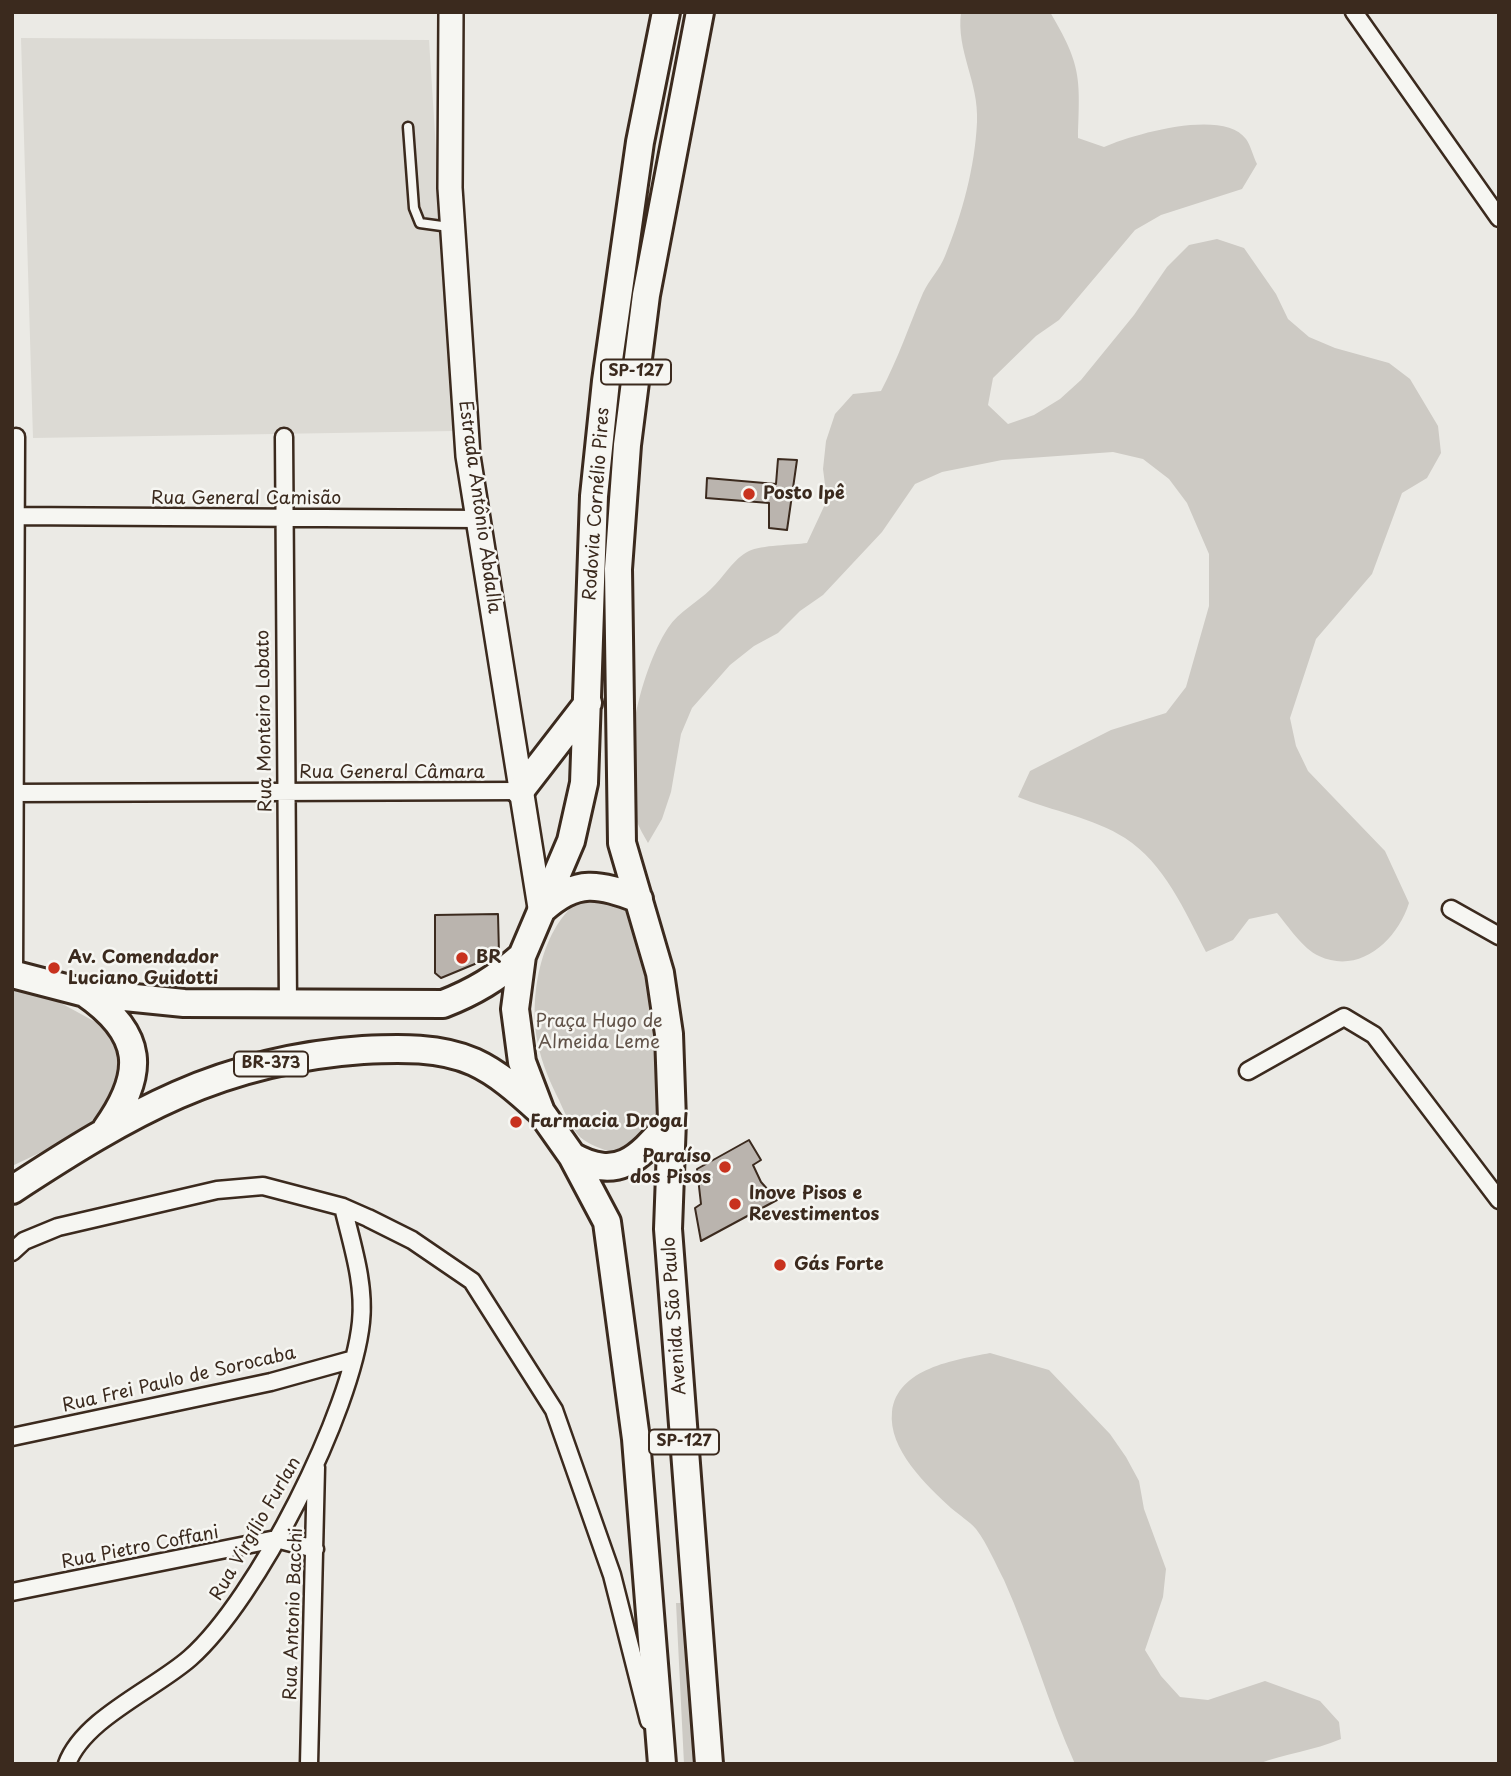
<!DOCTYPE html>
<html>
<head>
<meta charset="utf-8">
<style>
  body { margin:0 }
  #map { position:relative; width:1511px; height:1776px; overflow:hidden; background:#ebeae5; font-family:"Playpen Sans",sans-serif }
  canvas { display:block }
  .frame { position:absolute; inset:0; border:14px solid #3b2a1e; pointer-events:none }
</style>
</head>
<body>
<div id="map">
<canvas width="1511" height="1776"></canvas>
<div class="frame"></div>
</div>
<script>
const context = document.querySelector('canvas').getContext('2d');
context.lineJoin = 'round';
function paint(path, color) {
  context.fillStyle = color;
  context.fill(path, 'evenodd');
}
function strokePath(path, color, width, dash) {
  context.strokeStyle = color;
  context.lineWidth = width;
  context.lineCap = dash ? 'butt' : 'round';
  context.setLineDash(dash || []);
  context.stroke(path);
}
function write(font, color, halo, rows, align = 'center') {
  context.font = font + ' "Playpen Sans",sans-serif';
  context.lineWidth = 5;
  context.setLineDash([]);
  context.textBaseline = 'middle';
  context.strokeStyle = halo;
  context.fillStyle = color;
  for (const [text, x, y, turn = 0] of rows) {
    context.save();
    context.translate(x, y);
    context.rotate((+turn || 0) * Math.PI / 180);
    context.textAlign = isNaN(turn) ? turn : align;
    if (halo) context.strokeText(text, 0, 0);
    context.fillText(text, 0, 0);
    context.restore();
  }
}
const built = new Path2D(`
  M21,38L429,40L454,431L33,438Z`);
const green = new Path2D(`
  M961,12H1050C1082,66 1080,78 1078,138L1104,147C1133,134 1224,108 1246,139C1251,146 1253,156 1257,164L1242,189L1161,215L1135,230L1059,320L1036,336L993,378L988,405L1008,424L1034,415L1060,399L1081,380L1134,315L1167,267L1189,245L1217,239L1244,248L1276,294L1288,319L1309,337L1335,348L1389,363L1410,379L1438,426L1441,453L1427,478L1402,493L1372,574L1316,639L1290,718L1296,746L1308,771L1385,851L1409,903C1397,941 1359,975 1319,956C1303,949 1288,926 1277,913L1249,919L1233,940L1206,952C1185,911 1164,863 1125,838C1094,818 1052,811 1018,797L1030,771L1111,730L1166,713L1186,687L1209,606V554L1187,503L1169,479L1143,459L1113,452L1002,460L942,472L915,484L882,532L823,595L800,611L778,633L754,646L730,665L692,708L681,734L671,792L662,819L648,843C644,836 639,828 636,819C618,769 639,672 668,628C679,611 697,603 711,589C723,578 734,558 749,551C761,545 793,545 807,543L827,500L823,469L826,441L835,414L853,394L881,391C898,359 909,326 923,293C929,280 940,269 945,256C962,215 975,167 977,122C979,81 956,52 961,12Z
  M583,898L623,902C629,908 636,915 639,923C658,971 671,1098 647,1142L614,1153C602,1149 589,1145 580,1137C571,1128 564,1111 559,1100C550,1082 542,1064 538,1044C528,997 541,925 583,898Z
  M12,988L48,996L101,1025L117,1047L124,1066L121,1093L90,1129L12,1166Z
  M990,1353L1049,1370L1110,1434L1126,1457L1139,1481L1144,1509L1166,1569L1163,1597L1145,1650L1161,1676L1180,1697L1208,1700L1265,1681L1320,1701L1339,1722L1341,1739C1313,1751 1286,1753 1258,1764H1075C1048,1704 1031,1640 1004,1580C995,1563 988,1545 976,1529C969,1521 959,1515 951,1508C926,1485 888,1449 892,1412C897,1368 955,1360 990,1353Z
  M676,1603H684L695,1764H684Z`);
const building = new Path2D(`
  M778,459L797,460L787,530L769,528V503L706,498L707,478L776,484Z
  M498,914L499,954L441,978L435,973V915Z
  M749,1140L761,1160L753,1165L761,1182L777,1200L701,1241L695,1208L701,1204L697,1169Z`);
const lane = new Path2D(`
  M408,127L414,208L420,223L449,227`);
const street = new Path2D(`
  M1354,12L1499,218
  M284,437L288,1005
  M12,516L479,519
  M12,793L520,791
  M1451,909L1499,936
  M14,975L16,437
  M1248,1071L1344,1017L1374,1035L1499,1200
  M12,1252L24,1241L58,1227L217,1190L263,1186L343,1207L368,1218L412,1240L472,1281L554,1410L612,1575L649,1721
  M12,1437L271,1382L354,1359
  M12,1592L276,1539L315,1549
  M67,1764C83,1719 155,1689 190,1658C257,1599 352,1411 361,1322C365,1283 352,1245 343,1207
  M309,1764L316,1467`);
const secondary = new Path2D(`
  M451,12L450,188L468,456L541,914`);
const primary = new Path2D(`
  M700,12L646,295L627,445L618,569L622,843L660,973L669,1034L672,1120L668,1229L709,1764
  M520,791L588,703
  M543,909C577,878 599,884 639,899
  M12,974L85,993L184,1003L443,1004C474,992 497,978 522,956
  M85,993C144,1034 146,1073 106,1129
  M572,1156C620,1183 640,1156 672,1120
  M12,1190C130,1113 219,1060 363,1050C399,1048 441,1047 474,1062C498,1073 518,1091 538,1109
  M662,1764L636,1439L607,1222L572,1156L541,1112L522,1062L515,1009L522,956L571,841L584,783L594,496L606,381L640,142L666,12`);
const markers = [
  [749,494,7,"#c8321e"],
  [462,958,7,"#c8321e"],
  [54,968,7,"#c8321e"],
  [516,1122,7,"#c8321e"],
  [725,1167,7,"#c8321e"],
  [735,1204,7,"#c8321e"],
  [780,1265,7,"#c8321e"]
];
const shields = [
  [636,372,70],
  [271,1064,74],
  [684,1442,70]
];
const shieldNames = [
  ["SP-127",636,372],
  ["BR-373",271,1064],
  ["SP-127",684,1442]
];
const poiNames = [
  ["Posto Ipê",763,494],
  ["Av. Comendador",68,958],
  ["Luciano Guidotti",68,979],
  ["BR",476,958],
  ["Farmacia Drogal",530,1122],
  ["Paraíso",711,1157,"right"],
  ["dos Pisos",711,1178,"right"],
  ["Inove Pisos e",749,1194],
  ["Revestimentos",749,1215],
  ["Gás Forte",794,1265]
];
const streetNames = [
  ["Rua General Camisão",246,499],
  ["Rodovia Cornélio Pires",597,504,-86],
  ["Estrada Antônio Abdalla",479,507,82],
  ["Rua Monteiro Lobato",265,721,-91],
  ["Rua General Câmara",392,773],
  ["Avenida São Paulo",675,1316,-94],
  ["Rua Frei Paulo de Sorocaba",179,1380,-13],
  ["Rua Virgílio Furlan",256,1529,-60],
  ["Rua Pietro Coffani",140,1548,-11],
  ["Rua Antonio Bacchi",294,1614,-88]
];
const parkNames = [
  ["Praça Hugo de",599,1022],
  ["Almeida Leme",599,1043]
];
paint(built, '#dcdad4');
paint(green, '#cdcac4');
paint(building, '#bab4ae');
strokePath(building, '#3b2a1e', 2);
strokePath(lane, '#3b2a1e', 13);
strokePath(street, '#3b2a1e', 21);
strokePath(secondary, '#3b2a1e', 28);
strokePath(primary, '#3b2a1e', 32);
strokePath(lane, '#f6f6f2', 8);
strokePath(street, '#f6f6f2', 16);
strokePath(secondary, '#f6f6f2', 23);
strokePath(primary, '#f6f6f2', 26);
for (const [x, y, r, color] of markers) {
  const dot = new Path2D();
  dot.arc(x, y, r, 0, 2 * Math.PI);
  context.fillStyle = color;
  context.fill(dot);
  strokePath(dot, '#f6f6f2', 2.5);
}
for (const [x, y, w] of shields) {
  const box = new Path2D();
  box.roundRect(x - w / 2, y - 12.5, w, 25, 5);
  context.fillStyle = '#f6f6f2';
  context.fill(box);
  strokePath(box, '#3b2a1e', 2);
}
write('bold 16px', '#3b2a1e', null, shieldNames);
write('bold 18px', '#3b2a1e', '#f6f6f2', poiNames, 'left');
write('18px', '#3b2a1e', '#f6f6f2', streetNames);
write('18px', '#605248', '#f6f6f2', parkNames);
</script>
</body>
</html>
